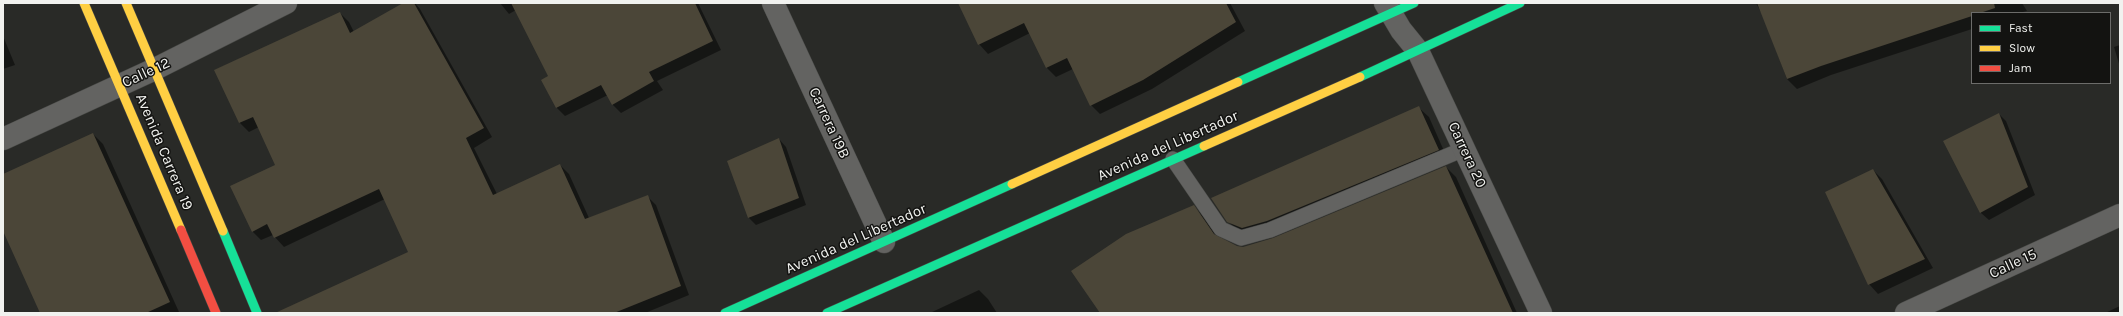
<!DOCTYPE html>
<html>
<head>
<meta charset="utf-8">
<style>
  body { margin:0 }
  #map { position:relative; width:2123px; height:316px; overflow:hidden; background:#292a27; font-family:Karla,sans-serif }
  canvas { display:block }
  .frame { position:absolute; inset:0; border:4px solid #f1f2ef; pointer-events:none }
  .legend { position:absolute; left:1971px; top:12px; width:140px; height:72px; box-sizing:border-box; background:#131311; border:1px solid #6c6c6a; margin:0; padding:5px 7px; list-style:none; font-size:12px; color:#f1f2ef }
  .legend li { display:flex; align-items:center; gap:8px; height:20px }
  .legend b { width:20px; border:1px solid #6c6c6a }
</style>
</head>
<body>
<div id="map">
<canvas width="2123" height="316"></canvas>
<div class="frame"></div>
<ul class="legend">
<li><b style="height:5px;background:#16e098"></b>Fast</li>
<li><b style="height:5px;background:#ffcf43"></b>Slow</li>
<li><b style="height:5px;background:#f24e42"></b>Jam</li>
</ul>
</div>
<script>
const context = document.querySelector('canvas').getContext('2d');
context.lineJoin = 'round';
function paint(path, color) {
  context.fillStyle = color;
  context.fill(path, 'evenodd');
}
function strokePath(path, color, width, dash) {
  context.strokeStyle = color;
  context.lineWidth = width;
  context.lineCap = dash ? 'butt' : 'round';
  context.setLineDash(dash || []);
  context.stroke(path);
}
function write(font, color, halo, rows, align = 'center') {
  context.font = font + ' Karla,sans-serif';
  context.lineWidth = 3;
  context.setLineDash([]);
  context.textBaseline = 'middle';
  context.strokeStyle = halo;
  context.fillStyle = color;
  for (const [text, x, y, turn = 0] of rows) {
    context.save();
    context.translate(x, y);
    context.rotate((+turn || 0) * Math.PI / 180);
    context.textAlign = isNaN(turn) ? turn : align;
    if (halo) context.strokeText(text, 0, 0);
    context.fillText(text, 0, 0);
    context.restore();
  }
}
const shadow = new Path2D(`
  M405,3H415L420,9L492,137L474,148L497,194L560,165L569,174L589,218L647,196L656,205L689,295L645,313H295L409,252L385,199L284,247L273,235L261,240L252,231L277,166L259,127L249,132L240,123L215,70L340,13L349,22L354,32Z
  M500,3H698L721,50L657,81L663,90L621,113L612,104L608,95L565,116L556,107L550,76L516,10L509,14Z
  M959,3H1230L1245,31L1152,89L1100,114L1091,105L1073,69L1056,77L1047,68L1030,33L988,54L979,44Z
  M1756,3H2022L2027,11L2019,13H1972V29L1831,75L1797,89L1787,79L1763,16Z
  M3,36L15,65L3,69Z
  M2120,45V67L2114,47Z
  M1419,108L1429,117L1448,160L1277,231H1238L1228,221Z
  M1999,114L2006,121L2035,195L1989,220L1981,213L1945,141Z
  M93,134L103,144L179,312L41,313L3,228V175Z
  M779,139L786,147L806,205L756,225L749,218L728,162Z
  M1446,167L1456,177L1517,313H1101L1193,206L1203,216L1218,238L1237,247L1243,248L1274,239Z
  M1873,170L1882,179L1933,268L1878,294L1869,284Z
  M979,290L988,299L997,313H930Z
  M2120,306V313H2105Z`);
const building = new Path2D(`
  M403,3H414L484,128L466,138L493,195L560,164L585,219L648,195L681,286L614,313H275L408,252L379,189L274,238L267,224L252,232L230,186L275,165L253,117L239,123L214,70L340,12L350,33Z
  M511,3H695L713,41L649,72L654,81L612,105L601,85L556,108L541,80L548,76Z
  M958,3H1226L1236,22L1143,80L1090,106L1067,58L1046,68L1024,23L978,45Z
  M1757,3H1994L1995,8L1980,13H1972V16L1821,66L1787,79Z
  M1419,106L1439,150L1267,221L1242,228L1227,222L1211,198Z
  M1999,113L2028,187L1980,213L1943,141Z
  M93,133L170,302L146,313H40L3,231V174Z
  M779,138L799,198L748,218L727,161Z
  M1446,166L1513,313H1100L1071,271L1126,234L1194,205L1214,234L1237,246L1243,247L1273,238Z
  M1873,169L1925,259L1868,285L1825,192Z`);
const lane = new Path2D(`
  M1173,159L1221,229L1241,238L1270,230L1464,149`);
const street = new Path2D(`
  M773,3L884,242
  M1385,3L1401,30L1418,51L1541,313
  M3,139L155,69L286,3
  M1906,313L2120,215`);
const fast = new Path2D(`
  M1360,77L1520,3
  M1238,82L1414,3
  M223,231L257,313
  M725,313L1012,184
  M827,313L1204,146`);
const slow = new Path2D(`
  M84,3L181,230
  M126,3L223,231
  M1204,146L1360,77
  M1012,184L1238,82`);
const jam = new Path2D(`
  M181,230L216,313`);
const streetNames = [
  ["Calle 12",146,73,-25],
  ["Carrera 19B",829,123,65],
  ["Avenida del Libertador",1168,146,-24],
  ["Avenida Carrera 19",164,152,67],
  ["Carrera 20",1467,155,65],
  ["Avenida del Libertador",856,239,-24],
  ["Calle 15",2013,264,-25]
];
paint(shadow, '#0007');
paint(building, '#4b4638');
strokePath(lane, '#474845', 16);
strokePath(street, '#474845', 23);
strokePath(fast, '#474845', 10);
strokePath(slow, '#474845', 10);
strokePath(jam, '#474845', 10);
strokePath(lane, '#636361', 15);
strokePath(street, '#636361', 22);
strokePath(fast, '#16e098', 9);
strokePath(slow, '#ffcf43', 9);
strokePath(jam, '#f24e42', 9);
write('15px', '#f1f2ef', '#131311', streetNames);
</script>
</body>
</html>
